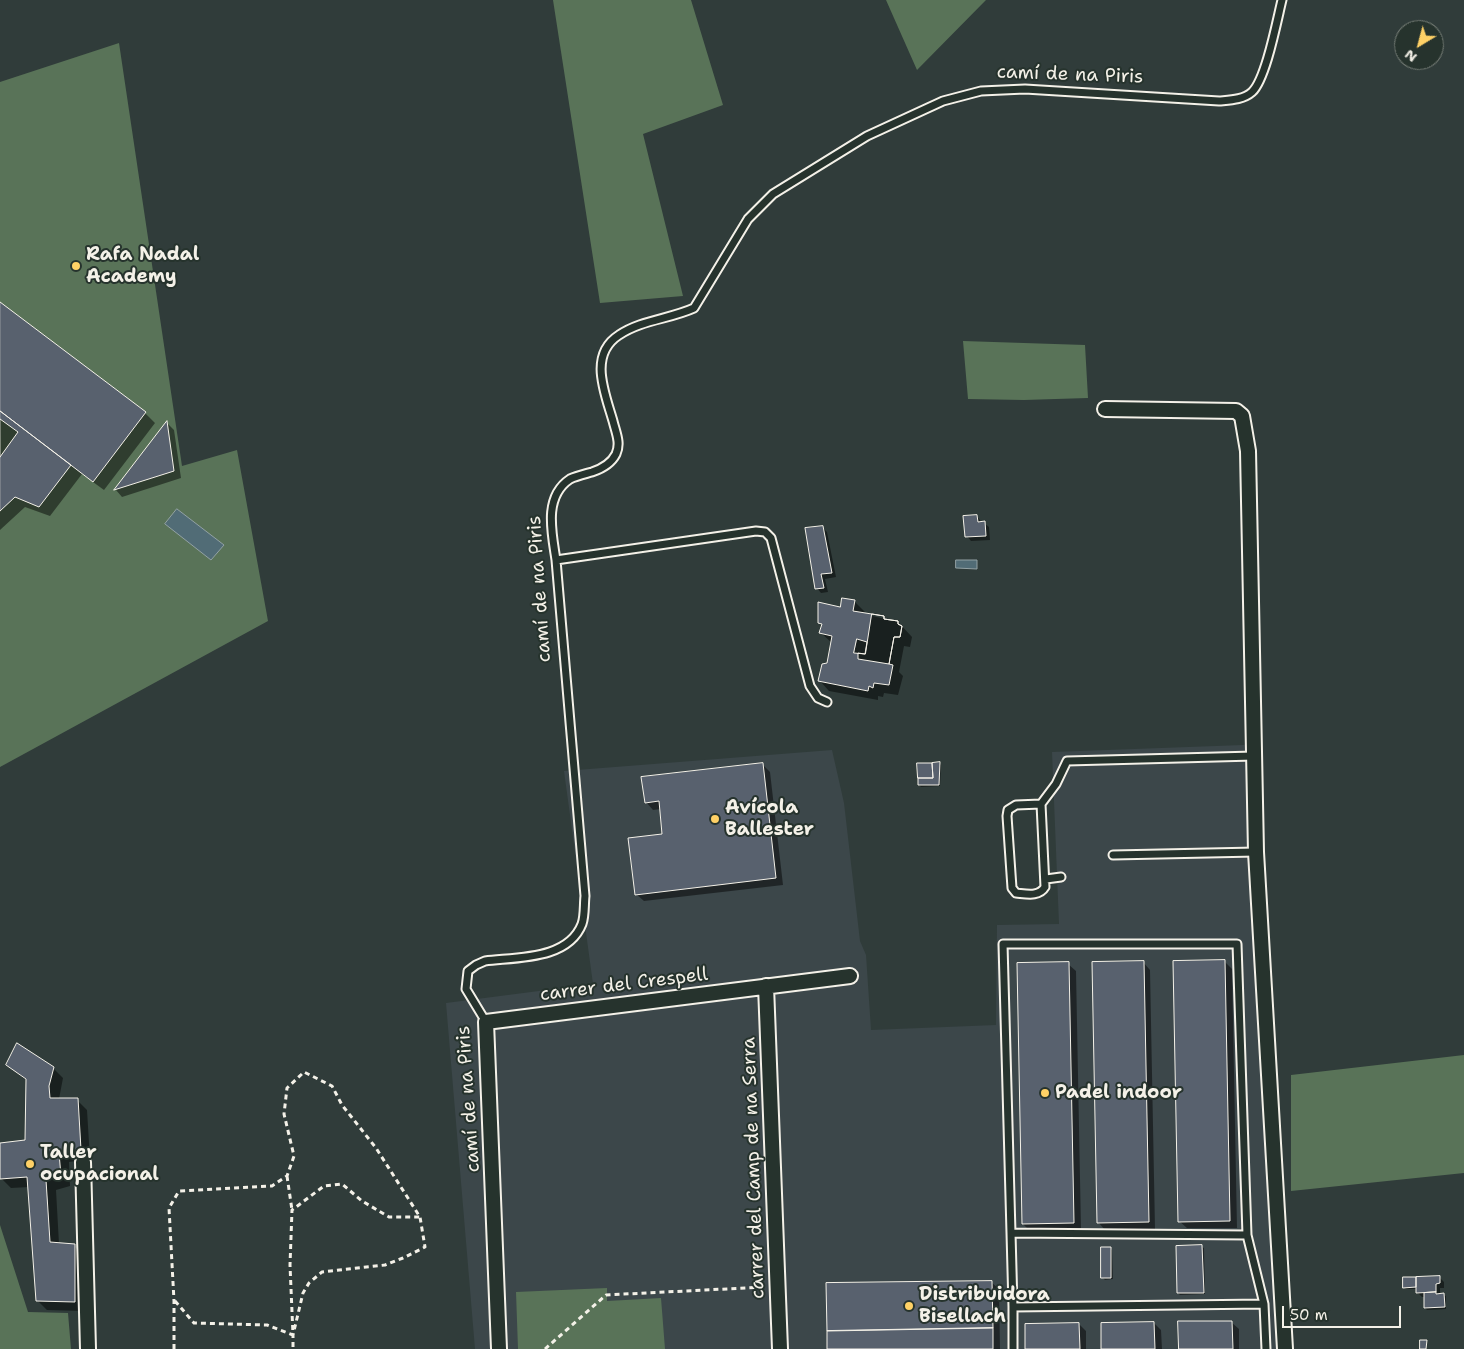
<!DOCTYPE html>
<html>
<head>
<meta charset="utf-8">
<style>
  body { margin:0 }
  #map { position:relative; width:1464px; height:1349px; overflow:hidden; background:#303c3a; font-family:"Shantell Sans",sans-serif }
  canvas { display:block }
  .north { position:absolute; left:1394px; top:20px; width:50px; height:50px; box-sizing:border-box; background:#26332d; border:1px solid #787f78; border-radius:50%; rotate:217deg; font-size:14px; font-weight:700; line-height:20px; text-align:center; color:#f4f1e8 }
  .north::after { content:''; display:block; margin:auto; width:18px; height:22px; background:#ffd166; clip-path:polygon(50% 0,100% 100%,50% 72%,0 100%) }
  .scale { position:absolute; left:1282px; top:1306px; width:119px; height:22px; box-sizing:border-box; border:2px solid #f4f1e8; border-top:0; padding-left:6px; font-size:15px; line-height:18px; white-space:nowrap; color:#f4f1e8; -webkit-text-stroke:4px #26332d; paint-order:stroke }
</style>
</head>
<body>
<div id="map">
<canvas width="1464" height="1349"></canvas>
<div class="north">N</div>
<div class="scale">50 m</div>
</div>
<script>
const context = document.querySelector('canvas').getContext('2d');
context.lineJoin = 'round';
function paint(path, color) {
  context.fillStyle = color;
  context.fill(path, 'evenodd');
}
function strokePath(path, color, width, dash) {
  context.strokeStyle = color;
  context.lineWidth = width;
  context.lineCap = dash ? 'butt' : 'round';
  context.setLineDash(dash || []);
  context.stroke(path);
}
function write(font, color, halo, rows, align = 'center') {
  context.font = font + ' "Shantell Sans",sans-serif';
  context.lineWidth = 4;
  context.setLineDash([]);
  context.textBaseline = 'middle';
  context.strokeStyle = halo;
  context.fillStyle = color;
  for (const [text, x, y, turn = 0] of rows) {
    context.save();
    context.translate(x, y);
    context.rotate((+turn || 0) * Math.PI / 180);
    context.textAlign = isNaN(turn) ? turn : align;
    if (halo) context.strokeText(text, 0, 0);
    context.fillText(text, 0, 0);
    context.restore();
  }
}
const built = new Path2D(`
  M1256,742L1283,1349H475L446,1003L593,984L564,771L832,750L844,803L860,941L866,955L871,1030L996,1025L997,925L1059,924L1052,752L1243,745Z`);
const green = new Path2D(`
  M553,0H691L723,105L643,134L683,296L600,303Z
  M886,0H986L917,70Z
  M119,43L182,466L237,450L268,621L0,767V82Z
  M963,341L1085,345L1088,398L1024,400L968,399Z
  M1464,1055V1173L1291,1191V1075Z
  M0,1225L28,1312L68,1313L71,1349H0Z
  M607,1288V1301L661,1298L665,1349H518L516,1292Z`);
const water = new Path2D(`
  M177,509L224,545L211,560L165,524Z
  M956,560H977V569L956,568Z`);
const shadow = new Path2D(`
  M0,303L145,413L155,423L104,490L82,474L50,516L25,507L0,530Z
  M167,423L174,430L181,478L122,497L116,490Z
  M977,516L982,523H984L989,527L990,540L971,541L967,536Z
  M822,527L827,532L836,577L825,579L828,592L821,593L817,588Z
  M843,600L855,602L865,612L864,614L898,622L912,637L910,647L904,646L899,672L903,676L898,695L884,693L883,697L878,696V700L829,691L820,681L828,664L832,643L821,633L823,626L819,622L841,608Z
  M939,763L941,765L940,786L921,787L919,785Z
  M762,764L770,772L783,885L644,901L636,894L664,835L661,809L653,810L646,802Z
  M1224,961L1232,969L1237,1228H1187L1179,1221Z
  M1143,962L1150,970L1155,1229L1105,1230L1098,1222Z
  M1068,964L1076,971L1081,1230L1030,1231L1023,1224Z
  M8,1065L53,1068L63,1078L59,1099L77,1100L87,1110L90,1159L69,1162L70,1186L56,1190L59,1244L74,1246L84,1256V1311L47,1310L37,1300L29,1187L11,1188L1,1178L26,1141L27,1081Z
  M1202,1247L1204,1248L1205,1294L1180,1295L1178,1293Z
  M1110,1248L1112,1250L1113,1279L1105,1280L1103,1278Z
  M1439,1277L1444,1282V1288H1440V1294L1446,1296V1309L1427,1310L1425,1308V1297H1422L1418,1293V1289H1406L1404,1287Z
  M991,1282L999,1289L1000,1349H829Z
  M1231,1322L1239,1329V1349H1180Z
  M1154,1323L1161,1330L1162,1349H1102Z
  M1079,1324L1086,1331V1349H1027Z`);
const building = new Path2D(`
  M0,302L146,412L93,482L0,411Z
  M0,411L71,465L39,507L15,497L0,511Z
  M0,419L18,432L0,457Z
  M167,421L174,471L114,490Z
  M977,515L978,522L985,521L986,536L965,537L963,516Z
  M823,526L832,573L821,574L824,588L815,589L805,528Z
  M842,598L855,600L853,611L884,616V619L898,621V624L902,626L900,637H894L889,664L893,665L889,685L874,683L873,688L869,686L868,691L818,681L822,664L827,663L832,636L819,633L822,624L818,623V602L840,607ZM857,639L867,642L865,654L854,653Z
  M872,614L884,616V619L898,621V624L902,626L900,637H894L889,664L858,659V653L865,654Z
  M940,762L939,785H918V778H933L932,763Z
  M763,763L776,878L635,895L628,838L662,834L659,801L645,803L641,777Z
  M917,763H932L933,778H918Z
  M1225,960L1230,1221L1178,1222L1173,961Z
  M1144,961L1149,1222L1097,1223L1092,962Z
  M1069,962L1074,1223L1022,1224L1017,963Z
  M17,1043L54,1067L49,1086L50,1098H78L81,1150L59,1153L61,1176L46,1180L50,1242L75,1244V1302L36,1301L27,1177L0,1179V1143L25,1140L26,1079L6,1065Z
  M1202,1245L1204,1293H1177L1176,1246Z
  M1101,1247H1111V1278H1101Z
  M1440,1276V1283L1436,1284V1292L1416,1293V1277Z
  M1403,1277H1416V1287L1403,1288Z
  M992,1281L993,1328L827,1331L826,1283Z
  M1436,1292V1294L1444,1293L1445,1307L1424,1308V1293Z
  M1178,1321H1232L1233,1349H1179Z
  M1154,1322L1155,1349H1101V1323Z
  M1079,1323L1080,1349H1025V1324Z
  M993,1328V1349H827V1331Z
  M1420,1340H1427L1426,1349H1420Z`);
const path = new Path2D(`
  M287,1176L292,1210
  M175,1301L194,1323L267,1325L293,1335L290,1265L292,1210L324,1186L342,1184L362,1201L389,1217H420
  M174,1349V1301L169,1208L179,1191L272,1186L287,1176L294,1156L284,1114L287,1088L304,1072L332,1086L342,1105L376,1148L420,1217L425,1247L403,1258L385,1265L322,1272L309,1283L303,1293L293,1335V1349
  M545,1349L606,1295L765,1287`);
const service = new Path2D(`
  M556,560L756,531L765,532L771,538L810,686L818,698L827,702
  M1041,804L1045,887C1039,897 1027,894 1016,893L1012,888L1007,816L1008,810L1016,805L1041,804L1056,784L1067,761L1254,756
  M1113,855L1256,852
  M1046,879L1061,877
  M486,1022L466,989L468,971L476,965L485,961C517,957 568,960 582,924C585,916 584,904 585,896L556,560C552,533 543,497 570,479C576,476 585,474 592,472C601,469 611,464 616,454C621,443 616,433 613,421C605,393 588,355 619,335C641,320 670,319 694,308L748,219L773,194L867,136L943,101L981,91L1025,89L1219,101C1230,100 1243,100 1252,92C1266,79 1277,20 1282,0
  M1011,1233L1003,944H1237L1247,1235
  M1013,1307L1011,1233L1247,1235L1264,1304
  M1013,1349V1307L1264,1304L1266,1349`);
const minor = new Path2D(`
  M1105,409L1236,411L1242,416L1248,451L1256,852L1285,1349
  M766,986L780,1349
  M83,1162L88,1349
  M499,1349L486,1022L850,976`);
const markers = [
  [76,266,5,"#ffd166"],
  [715,819,5,"#ffd166"],
  [1045,1093,5,"#ffd166"],
  [30,1164,5,"#ffd166"],
  [909,1306,5,"#ffd166"]
];
const streetNames = [
  ["camí de na Piris",1070,75,2],
  ["camí de na Piris",540,589,-94],
  ["carrer del Crespell",624,985,-7],
  ["camí de na Piris",469,1099,-94],
  ["carrer del Camp de na Serra",754,1168,-92]
];
const poiNames = [
  ["Rafa Nadal",86,255],
  ["Academy",86,277],
  ["Avícola",725,808],
  ["Ballester",725,830],
  ["Padel indoor",1055,1093],
  ["Taller",40,1153],
  ["ocupacional",40,1175],
  ["Distribuidora",919,1295],
  ["Bisellach",919,1317]
];
paint(built, '#3c474a');
paint(green, '#597358');
paint(water, '#516c76');
strokePath(water, '#92a1a4', 1);
paint(shadow, '#0007');
paint(building, '#58616e');
strokePath(building, '#f4f1e8', 1);
strokePath(service, '#f4f1e8', 11);
strokePath(minor, '#f4f1e8', 18);
strokePath(path, '#f4f1e8', 3, [5, 4]);
strokePath(service, '#26332d', 7);
strokePath(minor, '#26332d', 14);
for (const [x, y, r, color] of markers) {
  const dot = new Path2D();
  dot.arc(x, y, r, 0, 2 * Math.PI);
  context.fillStyle = color;
  context.fill(dot);
  strokePath(dot, '#26332d', 2);
}
write('19px', '#f4f1e8', '#26332d', streetNames);
write('bold 19px', '#f4f1e8', '#26332d', poiNames, 'left');
</script>
</body>
</html>
